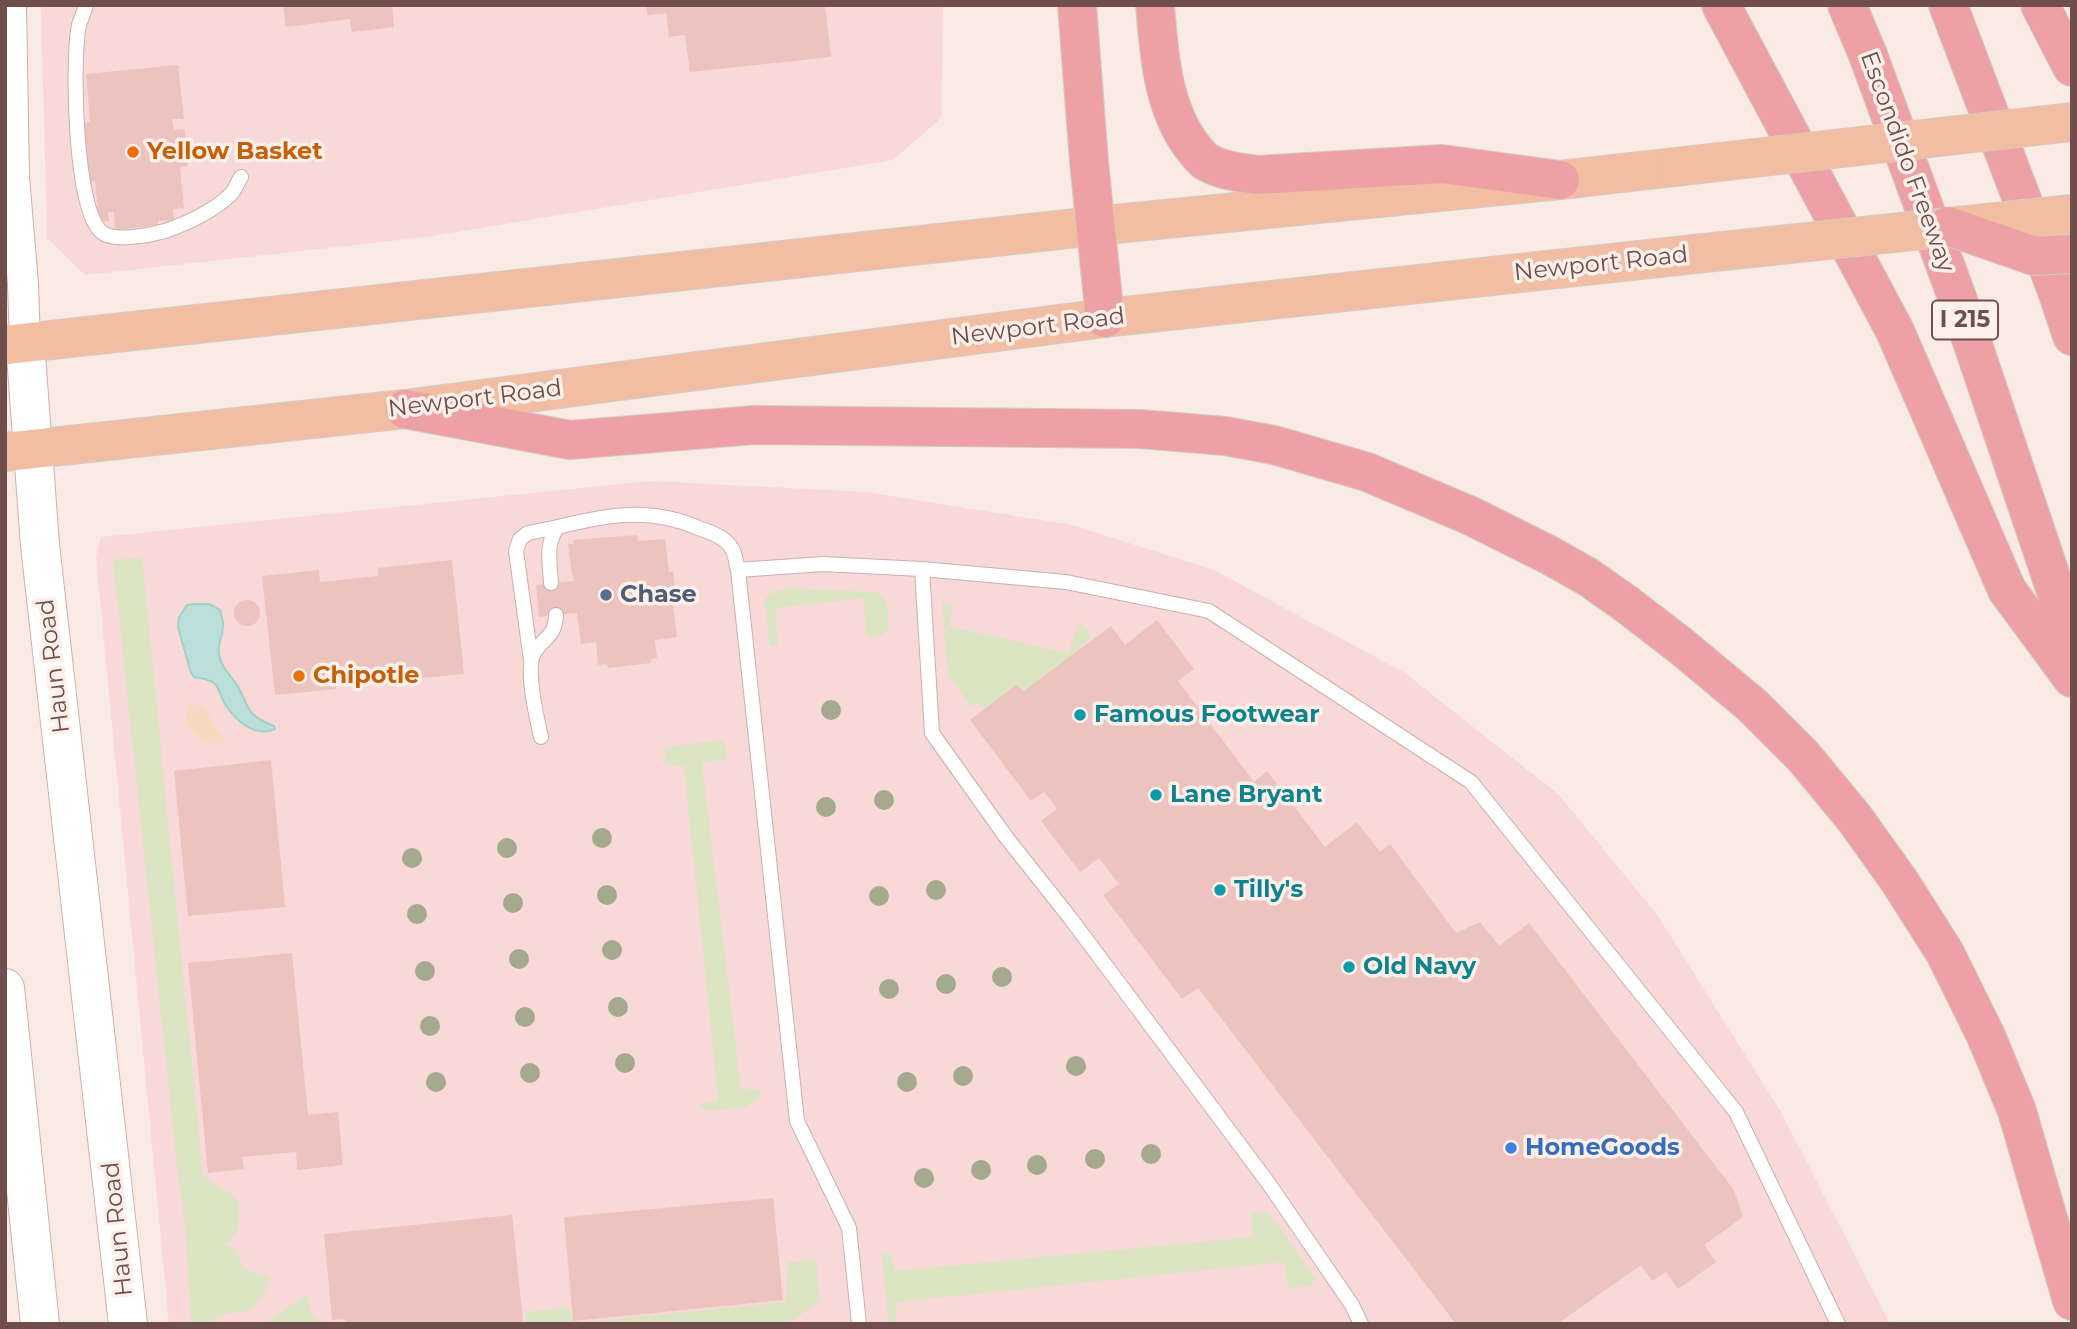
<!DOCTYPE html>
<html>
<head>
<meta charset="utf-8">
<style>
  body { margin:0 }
  #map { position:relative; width:2077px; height:1329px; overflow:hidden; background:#f9eae4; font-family:Montserrat,sans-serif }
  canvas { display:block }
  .frame { position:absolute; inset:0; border:7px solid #6f4e4c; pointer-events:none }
</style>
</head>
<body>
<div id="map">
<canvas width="2077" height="1329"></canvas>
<div class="frame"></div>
</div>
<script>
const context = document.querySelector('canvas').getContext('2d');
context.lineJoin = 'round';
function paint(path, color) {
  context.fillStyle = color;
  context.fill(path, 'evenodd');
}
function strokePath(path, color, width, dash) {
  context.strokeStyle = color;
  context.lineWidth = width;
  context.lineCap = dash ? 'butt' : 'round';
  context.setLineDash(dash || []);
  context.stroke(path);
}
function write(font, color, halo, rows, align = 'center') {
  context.font = font + ' Montserrat,sans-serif';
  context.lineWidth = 7;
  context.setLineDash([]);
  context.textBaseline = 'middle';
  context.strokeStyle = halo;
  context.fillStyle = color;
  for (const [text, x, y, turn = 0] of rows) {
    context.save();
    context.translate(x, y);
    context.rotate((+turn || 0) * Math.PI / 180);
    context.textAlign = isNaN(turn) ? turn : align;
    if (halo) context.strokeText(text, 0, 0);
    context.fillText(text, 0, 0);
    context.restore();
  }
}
const commercial = new Path2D(`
  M41,5H943L941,118L893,160L426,237L85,275L47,238Z
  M650,481L866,492L1072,525L1214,570L1405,673L1559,795L1658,916L1781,1112L1890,1324H169L96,557L101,537Z`);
const green = new Path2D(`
  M142,557L203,1176L235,1196L239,1207V1222L237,1231L226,1245L237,1250C240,1270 253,1274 271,1277C266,1291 258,1309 242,1312C230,1313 218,1314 209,1324H191L185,1224L178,1176L113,560Z
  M785,588L875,592C891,600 889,612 888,629L880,636H866L864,598L775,608L778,646H770L764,600L771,593Z
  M942,603L954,604L949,626L1068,653L1079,622L1089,631L1090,638L1073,655L1024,691L1016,686L984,710L979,702L972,707L948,675Z
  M724,740L727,759L702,763L741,1089H762L758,1099L743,1108L704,1111L699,1104L718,1101L684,766L665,765V747Z
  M1251,1212L1268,1213L1277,1223L1316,1279L1310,1286L1288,1288L1284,1262L897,1302L896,1324H888L882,1253L891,1254L895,1271L1253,1237Z
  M816,1259L820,1301L792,1321L767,1324H526L525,1312L570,1307L573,1323L786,1302L788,1262Z
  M307,1295L313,1317L331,1324H258C279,1317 288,1305 307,1295Z`);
const sand = new Path2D(`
  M190,703L205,706L219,733L225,737L222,745L204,742L185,723L186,710Z`);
const water = new Path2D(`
  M196,604H209L220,610C221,615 224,622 223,626C223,636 217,644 219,654C220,664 226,670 232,678C250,700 240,714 274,726L275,729C255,738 236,721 225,704C221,698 220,689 215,684C209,679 201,678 194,677L191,673L178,627L179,617L187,605Z`);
const building = new Path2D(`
  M283,5H392L394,27L352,32L350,19L286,27Z
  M646,5H825L831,57L690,72L685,35L669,37L666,13L647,15Z
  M178,65L184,119H172L174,130L185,129L188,166L180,167L184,208L173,209L174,220L158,221V225L115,230L114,212H108L109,221L99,222L95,181L90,182L89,166L81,167L82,123L90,122L86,74Z
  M637,535L638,541L665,539L669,572L673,571L677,606H673L677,637L655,640L657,658L651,659V663L608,668L607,664L598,665L596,642L581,644L577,613L539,617L536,585L574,581L573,575H572L568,544H574L573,540Z
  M452,560L464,674L390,681L389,671L335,677L336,689L275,695L262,576L319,570L320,582L378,576V568Z
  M234 613a13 13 0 1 1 26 0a13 13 0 1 1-26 0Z
  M1157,620L1194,669L1178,681L1254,782L1267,771L1325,847L1357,822L1380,852L1390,844L1456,933L1480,922L1499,946L1529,923L1734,1190L1743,1217L1704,1245L1716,1262L1678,1289L1666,1272L1652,1281L1641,1265L1557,1324H1456L1198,988L1182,999L1103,895L1119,884L1099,858L1080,872L1041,821L1057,809L1044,792L1031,801L970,720L1016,685L1024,691L1111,626L1125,645Z
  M271,760L285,907L188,916L174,771Z
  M292,953L308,1115L338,1112L343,1165L297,1170L296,1152L242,1157L244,1169L208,1173L188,963Z
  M773,1198L783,1300L573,1321L564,1217Z
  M512,1215L523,1321L499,1324H345V1319L332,1320L324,1234Z`);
const lane = new Path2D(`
  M86,5C84,12 81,19 79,25C72,59 74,214 103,233C115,242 151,235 165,231C188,223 212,212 230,195C235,191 237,183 241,177
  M922,569L932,733L1006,837L1071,919L1269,1184L1352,1305L1361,1324
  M551,583C550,565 545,542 558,527C609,514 652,507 701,529C713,533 726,538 732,549C736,555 736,564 738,570
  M531,660L516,551L520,539L528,533L558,527
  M541,737C537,718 524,667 535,651C546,636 555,636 556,615
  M859,1324L849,1228L797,1121L738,570L823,564L922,569L1066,582L1209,611L1471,782L1736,1112L1838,1324`);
const street = new Path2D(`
  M11,5L14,177L23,284L25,342`);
const secondary = new Path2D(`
  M25,342L40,545L128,1324
  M5,988L40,1324`);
const primary = new Path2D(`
  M5,345L1095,226L1560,180L1675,167
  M5,452L405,409L1105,318L1695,254`);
const highway = new Path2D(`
  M1077,5L1089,162L1105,318
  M1155,5C1159,53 1162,105 1191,145C1195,150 1200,157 1205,161C1221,171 1239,172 1257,175L1442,164L1560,180
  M1721,5L1895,331L2007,590L2072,678
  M1847,5L1868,55L1958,300L2072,639
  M1948,5L2058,294L2072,336
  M2040,5L2072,67
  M405,409L570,440L754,425L1140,429L1225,436L1274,445L1367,472L1471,516L1549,555L1588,577L1625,603L1681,646L1753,706L1803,756L1855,819L1900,882L1945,953L1986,1036L2017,1111L2072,1301`);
const primaryBridge = new Path2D(`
  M1675,167L2072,122
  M1695,254L2072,214`);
const highwayBridge = new Path2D(`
  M1948,226L2034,256L2072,254`);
const trees = [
  [831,710],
  [884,800],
  [826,807],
  [602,838],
  [507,848],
  [412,858],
  [936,890],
  [607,895],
  [879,896],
  [513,903],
  [417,914],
  [612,950],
  [519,959],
  [425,971],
  [1002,977],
  [946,984],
  [889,989],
  [618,1007],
  [525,1017],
  [430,1026],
  [625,1063],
  [1076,1066],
  [530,1073],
  [963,1076],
  [436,1082],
  [907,1082],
  [1151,1154],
  [1095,1159],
  [1037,1165],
  [981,1170],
  [924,1178]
];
const markers = [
  [133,152,7,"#e8710a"],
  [606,595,7,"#5c6f8a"],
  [299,676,7,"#e8710a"],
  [1080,715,7,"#0f9aa8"],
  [1156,795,7,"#0f9aa8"],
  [1220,890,7,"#0f9aa8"],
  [1349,967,7,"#0f9aa8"],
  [1511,1148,7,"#3f7fe0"]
];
const shields = [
  [1965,320,66]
];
const shieldNames = [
  ["I 215",1965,320]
];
const foodNames = [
  ["Yellow Basket",147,152],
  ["Chipotle",313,676]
];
const streetNames = [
  ["Escondido Freeway",1907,162,70],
  ["Newport Road",1601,264,-6],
  ["Newport Road",1038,327,-7],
  ["Newport Road",475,399,-7],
  ["Haun Road",54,666,-97],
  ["Haun Road",118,1229,-96]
];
const serviceNames = [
  ["Chase",620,595]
];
const cultureNames = [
  ["Famous Footwear",1094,715],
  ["Lane Bryant",1170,795],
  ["Tilly's",1234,890],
  ["Old Navy",1363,967]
];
const shopNames = [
  ["HomeGoods",1525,1148]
];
paint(commercial, '#f9d8d8');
paint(green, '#dbe5c4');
paint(sand, '#f5dac2');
paint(water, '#bbe0db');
strokePath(water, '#a2d1ca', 2);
paint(building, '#ecc3be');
strokePath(lane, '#c9b0ab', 16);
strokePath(street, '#c9b0ab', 32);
strokePath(secondary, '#ceb1ac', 40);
strokePath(primary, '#d4cac9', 40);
strokePath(highway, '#d4cac9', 40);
strokePath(lane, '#fff', 14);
strokePath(street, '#fff', 30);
strokePath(secondary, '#fff', 38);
strokePath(primary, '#f1bda3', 38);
strokePath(highway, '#eda1a4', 38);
strokePath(primaryBridge, '#d4cac9', 40, []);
strokePath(highwayBridge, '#d4cac9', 40, []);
strokePath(primaryBridge, '#f1bda3', 38);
strokePath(highwayBridge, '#eda1a4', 38);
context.fillStyle = '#a5a98d';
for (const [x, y] of trees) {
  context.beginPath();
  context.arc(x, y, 10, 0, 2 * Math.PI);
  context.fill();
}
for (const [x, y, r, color] of markers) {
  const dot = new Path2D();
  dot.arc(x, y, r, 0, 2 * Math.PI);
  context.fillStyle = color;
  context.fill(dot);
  strokePath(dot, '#fdefe9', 2.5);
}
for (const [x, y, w] of shields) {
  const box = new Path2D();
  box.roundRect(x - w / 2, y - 19.5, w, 39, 5);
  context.fillStyle = '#fdefe9';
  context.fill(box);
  strokePath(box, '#6f4e4c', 2);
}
write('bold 23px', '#6f4e4c', null, shieldNames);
write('bold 24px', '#c56008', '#fdefe9', foodNames, 'left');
write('24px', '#6f4e4c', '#fdefe9', streetNames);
write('bold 24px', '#4e5e75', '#fdefe9', serviceNames, 'left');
write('bold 24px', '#0d838f', '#fdefe9', cultureNames, 'left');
write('bold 24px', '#366cbe', '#fdefe9', shopNames, 'left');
</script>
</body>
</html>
